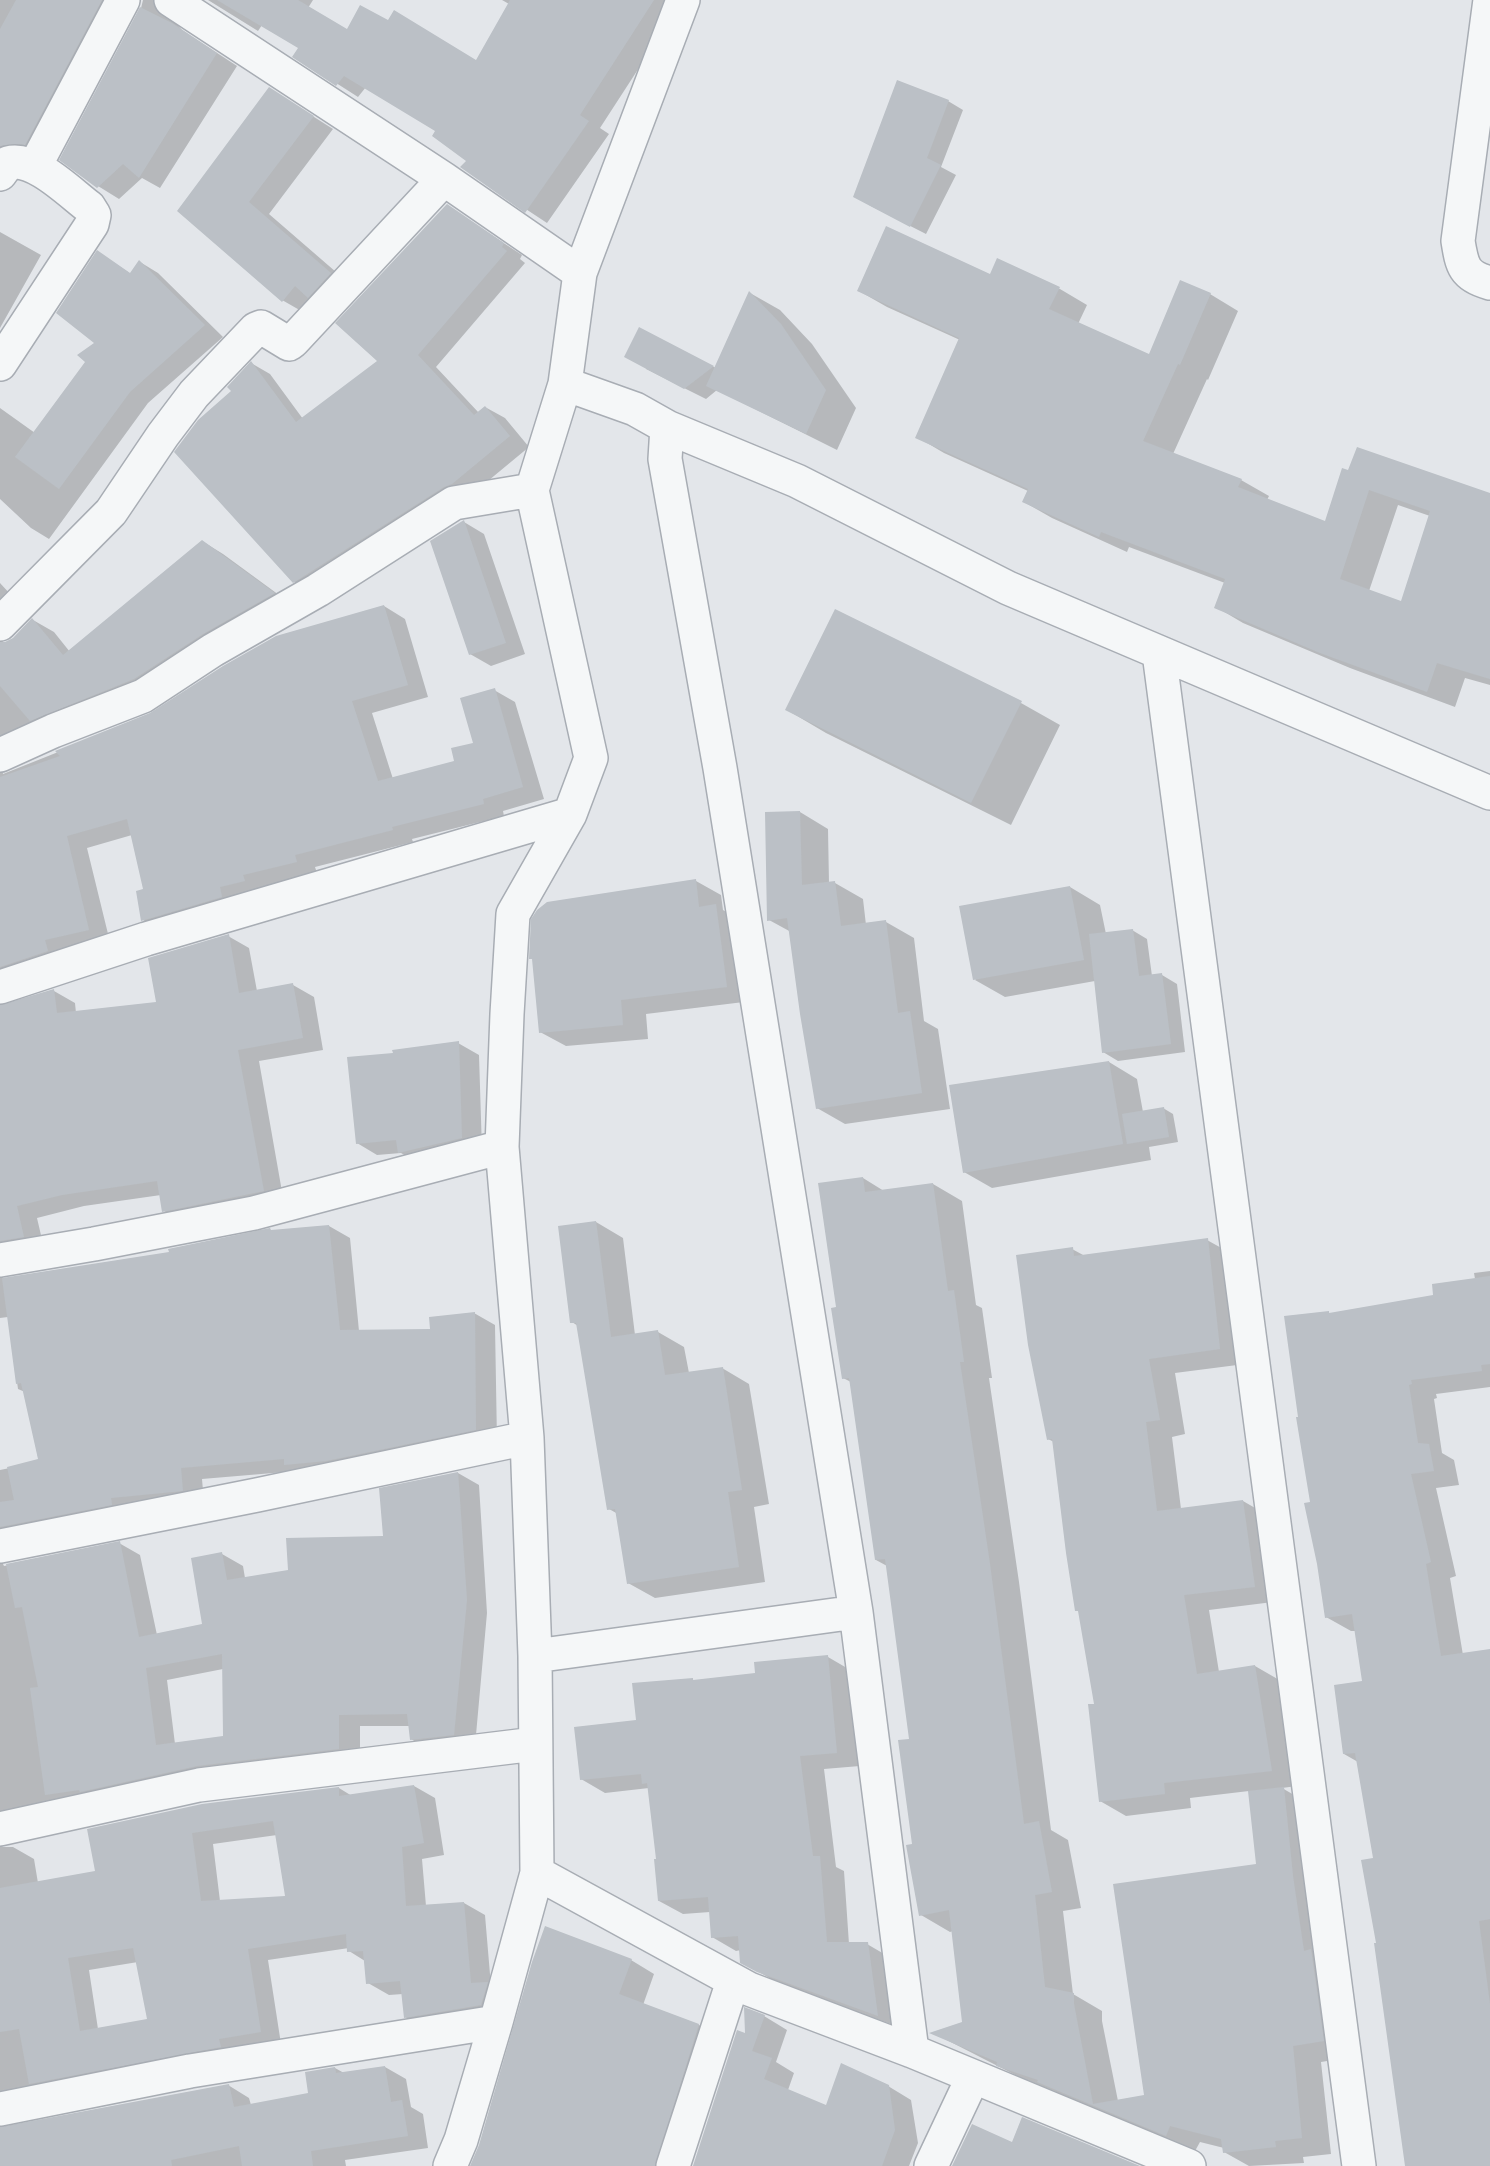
<!DOCTYPE html>
<html>
<head>
<meta charset="utf-8">
<style>
  body { margin:0 }
  canvas { display:block; background:#e3e6ea }
</style>
</head>
<body>
<canvas width="1490" height="2166"></canvas>
<script>
const context = document.querySelector('canvas').getContext('2d');
context.lineJoin = 'round';
function paint(path, color) {
  context.fillStyle = color;
  context.fill(path, 'evenodd');
}
function strokePath(path, color, width, dash) {
  context.strokeStyle = color;
  context.lineWidth = width;
  context.lineCap = dash ? 'butt' : 'round';
  context.setLineDash(dash || []);
  context.stroke(path);
}
const shadow = new Path2D(`
  M0,0H130L46,156L0,175Z
  M143,0H178L175,22L182,30L237,66L160,188L142,178L119,199L98,186Z
  M208,0H313L308,8L347,31L388,23L477,62L509,4L502,0H683L600,128L609,134L547,223L462,167L468,160L437,131L366,87L358,97L294,56L301,48L262,25L258,31Z
  M270,89L333,129L269,214L351,285L303,312L282,300L179,210Z
  M948,101L963,110L941,167L956,175L926,234L869,205Z
  M447,206L522,255L520,259L525,263L436,367L479,413L485,407L505,418L529,447L471,495L313,593L294,582L233,391L251,363L270,374L303,419L379,361Z
  M0,232L41,255L0,328Z
  M98,252L131,274L140,262L158,273L223,337L148,403L49,539L31,528L0,499V408L35,433L87,362L97,343Z
  M998,260L1060,289L1087,305L1078,324L1150,356L1210,294L1238,311L1208,380L1207,379L1173,454L1241,480L1269,496L1267,500L1326,523L1343,470L1490,494V685L1465,678L1455,707L1350,668L1243,623L1216,607L1225,583L1129,547L1127,552L1052,518L1024,502L1028,491L944,453L917,437L960,340L887,307L859,291L990,276ZM1398,505L1430,516L1402,603L1369,591Z
  M750,293L780,310L812,344L856,408L837,450L717,390L706,399L646,369L639,329L716,368Z
  M464,522L484,534L525,654L491,666L470,654Z
  M202,541L223,554L294,606L2,766L3,774L151,715L384,606L405,619L428,697L372,713L393,779L456,762L475,744L494,690L515,702L544,799L503,811L504,816L412,839L413,842L315,867L317,873L264,886L265,892L163,932L143,920L145,891L132,835L87,848L110,942L2,995L3,1006L54,991L75,1003L76,1013L158,1003L228,936L249,948L257,991L293,985L314,997L323,1050L259,1061L284,1203L185,1223L164,1211L161,1195L84,1206L37,1218L44,1248L2,1276L4,1280L171,1254L273,1232L329,1226L350,1238L359,1331H431L474,1313L495,1325L497,1441L297,1471L202,1479L204,1502L2,1562L4,1566L119,1543L140,1555L157,1635L204,1625L222,1554L243,1566L245,1578L289,1571L384,1538L458,1473L479,1485L487,1613L475,1746L432,1752L411,1739L410,1726H360V1760L3,1836L2,1846L3,1847H13L34,1859L38,1883L97,1872L89,1830L339,1788L352,1796L414,1786L435,1798L444,1855L422,1859L426,1906L464,1903L485,1915L491,1986L502,2017L426,2029L405,2017L403,1994L389,1995L368,1983L365,1961L349,1951V1948L268,1960L281,2044L3,2116L4,2129L228,2085L249,2098L251,2105L310,2094L335,2068L344,2073L385,2067L406,2079L411,2107L423,2114L428,2148L345,2160L346,2166H0V1470L39,1462L25,1392L18,1389L8,1317L0,1318V583L23,608L2,632L3,644L14,639L33,620L54,632L70,652ZM223,1669L225,1737L175,1744L167,1680ZM277,1835L287,1897L220,1901L213,1844ZM138,1962L149,2020L98,2029L89,1970Z
  M1021,703L1060,725L1011,825L826,733L787,710Z
  M800,812L828,829L829,883H835L863,899L866,925L886,922L914,938L924,1021L938,1029L950,1109L845,1124L817,1108L791,932L769,920Z
  M696,881L721,895L723,910L741,921L752,1001L646,1014L648,1039L566,1046L540,1032L534,960L531,958Z
  M1070,887L1100,905L1106,934L1132,930L1147,939L1152,976L1162,975L1177,984L1185,1052L1118,1061L1103,1052L1095,981L1005,997L975,980Z
  M458,1043L479,1055L482,1150L420,1164L401,1153L377,1155L357,1143L394,1054Z
  M1109,1062L1137,1079L1143,1112L1163,1108L1173,1114L1178,1142L1149,1147L1151,1160L992,1188L964,1172Z
  M863,1178L884,1191L933,1184L962,1201L976,1305L982,1308L992,1378H989L1019,1582L1051,1830L1068,1840L1081,1908L1063,1911L1073,1994L1102,2011V2021L1118,2101L1145,2096L1257,1865L1249,1791L1190,1798L1191,1808L1126,1816L1100,1801L1095,1705L1080,1612L1077,1610L1054,1442L1048,1439L1072,1249L1085,1256L1207,1240L1234,1255L1245,1364L1175,1373L1185,1434L1172,1437L1181,1509L1243,1501L1269,1516L1281,1601L1209,1610L1219,1672L1255,1666L1281,1681L1297,1786L1282,1788L1313,1806L1352,2057L1321,2062L1331,2154L1303,2157L1304,2163L1249,2166L1224,2152V2148L1200,2142L1195,2151L1067,2098L1054,2091L1027,2081L933,2033L964,2023L953,1931L950,1932L921,1915L913,1845L910,1740L887,1566L876,1560L851,1382L843,1378L837,1308Z
  M596,1222L623,1238L635,1335L658,1332L684,1347L689,1373L722,1368L749,1384L769,1504L754,1507L765,1582L655,1598L628,1583L618,1514L609,1509L578,1326L572,1322Z
  M1490,1271V1387L1436,1394L1437,1398L1434,1399L1442,1453L1454,1460L1459,1485L1436,1488L1456,1576L1450,1578L1463,1655L1490,1650V2166H1406L1378,1944L1375,1859L1358,1762L1344,1754L1364,1683L1356,1631H1351L1326,1617L1300,1418L1328,1312L1331,1314L1435,1297L1475,1279L1474,1273Z
  M828,1657L852,1671L860,1766L824,1769L836,1867L844,1871L849,1944H867L891,1958L902,2028L782,1985L741,1962V1950L736,1951L712,1937L710,1912L683,1914L659,1901L657,1860L649,1788L605,1793L581,1779L637,1722L692,1679L695,1681L757,1674Z
  M631,1960L654,1974L643,2005L699,2025L722,2039L680,2166H472Z
  M764,2016L787,2030L776,2062L794,2073L788,2090L827,2107L888,2086L911,2100L918,2143L909,2166H694L747,2035Z`);
const building = new Path2D(`
  M16,0H102L25,145L17,144L0,146V29Z
  M217,0H298L347,29L360,5L388,20L394,10L476,60L510,0H654L580,115L589,121L525,213L460,167L466,161L432,136L435,131L344,76L336,86L292,57L298,48Z
  M140,7L172,23L217,53L139,178L123,164L97,188L59,160Z
  M897,80L949,100L927,158L941,165L910,227L853,197Z
  M269,87L314,116L249,202L331,273L308,298L295,286L282,302L177,211Z
  M447,204L504,243L502,247L507,251L418,355L474,415L485,406L510,436L452,484L444,487L293,583L174,452L198,420L231,391L227,387L251,361L296,422L377,361L335,323Z
  M886,226L990,274L997,258L1060,287L1049,309L1149,354L1180,280L1211,293L1180,365L1178,364L1143,441L1242,479L1238,487L1325,521L1342,468L1348,470L1357,447L1490,493V679L1437,663L1427,692L1320,653L1214,608L1225,579L1101,532L1099,537L1022,502L1028,489L915,438L959,338L857,291ZM1369,490L1430,511L1401,601L1340,579Z
  M97,250L130,273L139,260L205,325L130,392L59,489L15,457L85,362L77,355L94,343L56,313Z
  M749,291L781,324L826,390L806,434L706,386Z
  M639,327L714,366L684,389L624,357Z
  M464,520L506,643L469,655L430,541Z
  M202,540L275,593L203,634L134,679L30,721L0,686V642H5L13,638L32,618L63,655Z
  M384,605L408,685L352,701L378,781L454,761L451,748L473,743L460,698L495,688L523,787L483,799L484,804L392,827L393,830L295,855L297,862L243,875L245,881L220,887L222,897L141,921L136,891L143,889L127,819L67,836L89,930L45,940L48,951L0,967V777L60,756L55,751L150,713L223,666L276,636Z
  M835,609L1022,701L971,803L785,710Z
  M800,811L802,885L835,881L841,926L886,920L898,1013L910,1011L922,1093L816,1109L800,1014L787,918L767,921L765,812Z
  M696,879L699,907L716,904L727,987L621,1000L623,1025L539,1033L532,959H529L531,919L537,910L547,902Z
  M1070,886L1084,960L973,980L959,906Z
  M1133,929L1139,976L1162,973L1171,1044L1102,1053L1089,934Z
  M229,934L239,993L293,983L303,1038L238,1050L264,1191L162,1212L157,1181L62,1195L17,1206L24,1237L0,1241V1005L54,989L57,1013L156,1002L148,958Z
  M459,1041L462,1138L398,1153L396,1140L356,1144L347,1057L393,1053L392,1050Z
  M1109,1061L1123,1144L963,1173L949,1085Z
  M1164,1107L1169,1137L1127,1144L1122,1114Z
  M863,1177L865,1192L933,1183L948,1291L954,1290L964,1362H960L990,1564L1024,1824L1039,1821L1052,1892L1035,1895L1045,1987L1074,1993V2004L1093,2104L1144,2095L1113,1884L1256,1864L1248,1791L1284,1787L1293,1876L1304,1951L1311,1949L1324,2041L1293,2046L1302,2138L1275,2141L1276,2147L1223,2153L1221,2139L1170,2126L1166,2136L1037,2082L1038,2080L996,2066L997,2062L929,2033L962,2022L949,1910L919,1916L906,1845L912,1844L898,1740L909,1739L885,1559L875,1560L849,1378L842,1379L831,1308L836,1307L818,1183Z
  M596,1221L611,1337L658,1330L665,1375L723,1367L742,1490L728,1492L739,1567L627,1584L615,1509L607,1510L576,1323H570L558,1226Z
  M329,1225L340,1330L430,1329L429,1317L475,1312L476,1430L326,1461L284,1465V1459L181,1468L183,1491L111,1498L112,1505L0,1527V1502L14,1500L7,1467L38,1459L21,1383L16,1384L2,1278L169,1252L168,1249L270,1228L271,1230Z
  M1208,1238L1220,1349L1149,1359L1160,1420L1146,1422L1157,1511L1243,1500L1255,1587L1184,1595L1197,1674L1255,1665L1272,1771L1164,1783L1165,1794L1099,1802L1088,1704H1094L1078,1611H1075L1066,1553L1052,1439L1047,1440L1028,1345L1016,1255L1073,1247L1074,1256Z
  M1490,1276V1364L1481,1365L1482,1371L1411,1380L1412,1384L1409,1385L1418,1443L1429,1444L1434,1471L1411,1474L1431,1562L1426,1564L1441,1656L1490,1649V1919L1479,1921L1490,2004V2166H1405L1374,1943H1376L1361,1860L1373,1858L1355,1753L1343,1754L1334,1685L1362,1681L1352,1614L1325,1618L1317,1564L1304,1503L1310,1502L1296,1417H1298L1284,1316L1329,1311V1313L1433,1295L1432,1284Z
  M458,1472L467,1600L454,1735L410,1740L407,1714L339,1715V1749L197,1766L80,1792L79,1790L45,1795L30,1688L38,1687L22,1607L15,1608L6,1564L120,1541L139,1637L202,1624L191,1558L222,1552L227,1580L288,1570L286,1538L383,1536L379,1488ZM222,1654L223,1736L156,1745L146,1668Z
  M828,1655L837,1753L800,1756L813,1856H820L827,1942H868L878,2016L757,1972L740,1963L738,1936L711,1938L708,1897L658,1901L654,1859H656L647,1783L642,1784L641,1774L580,1780L574,1727L636,1720L632,1683L693,1678V1680L755,1673L754,1662Z
  M414,1785L424,1843L402,1847L406,1906L464,1902L471,1983L488,1982L481,2005L404,2018L400,1981L366,1984L363,1951L347,1952L346,1934L248,1949L261,2032L219,2039L221,2047L29,2084L19,2029L0,2032V1888L95,1871L87,1829L202,1804L339,1787V1796ZM273,1821L285,1896L201,1901L192,1833ZM133,1948L147,2019L80,2031L68,1958Z
  M545,1926L632,1959L619,1994L699,2024L655,2166H470L479,2145L532,1962Z
  M744,2007L765,2015L752,2051L772,2058L764,2079L826,2105L841,2063L889,2085L895,2130L882,2166H693L737,2030L745,2033Z
  M385,2066L391,2102L402,2100L408,2136L311,2151L313,2166H242L239,2146L171,2160L172,2166H0V2127L229,2084L234,2107L308,2093L305,2072L335,2067L336,2073Z
  M1022,2117L1140,2166H952L972,2124L1012,2142Z`);
const minor = new Path2D(`
  M171,0L444,179L580,273
  M1490,0L1458,241C1462,266 1464,276 1490,283
  M35,166L123,0
  M0,174L8,163C34,156 69,192 89,207L94,215L92,224L0,364
  M565,384L635,409L667,427L665,459L720,768L856,1612L912,2051
  M667,427L797,481L1008,588L1490,793
  M0,624L111,512L163,435L194,394L256,329L261,327L289,344L293,341L444,179
  M1159,653L1359,2166
  M0,755L53,731L143,696L213,650L318,590L454,503L532,490
  M0,987L146,939L570,814
  M0,1260L94,1244L254,1213L502,1147
  M0,1546L257,1495L527,1438
  M535,1656L856,1612
  M0,1829L199,1785L535,1744
  M537,1873L749,1989L912,2051L1189,2166
  M0,2109L190,2071L496,2022
  M450,2166L461,2140L496,2022L537,1873L535,1656L527,1438L502,1147L507,1014L513,914L570,814L591,758L532,490L565,384L580,273L683,0
  M673,2166L733,1981
  M931,2166L973,2077`);
paint(shadow, '#0003');
paint(building, '#bbc0c6');
strokePath(minor, '#a8adb4', 36);
strokePath(minor, '#f5f7f8', 33);
</script>
</body>
</html>
